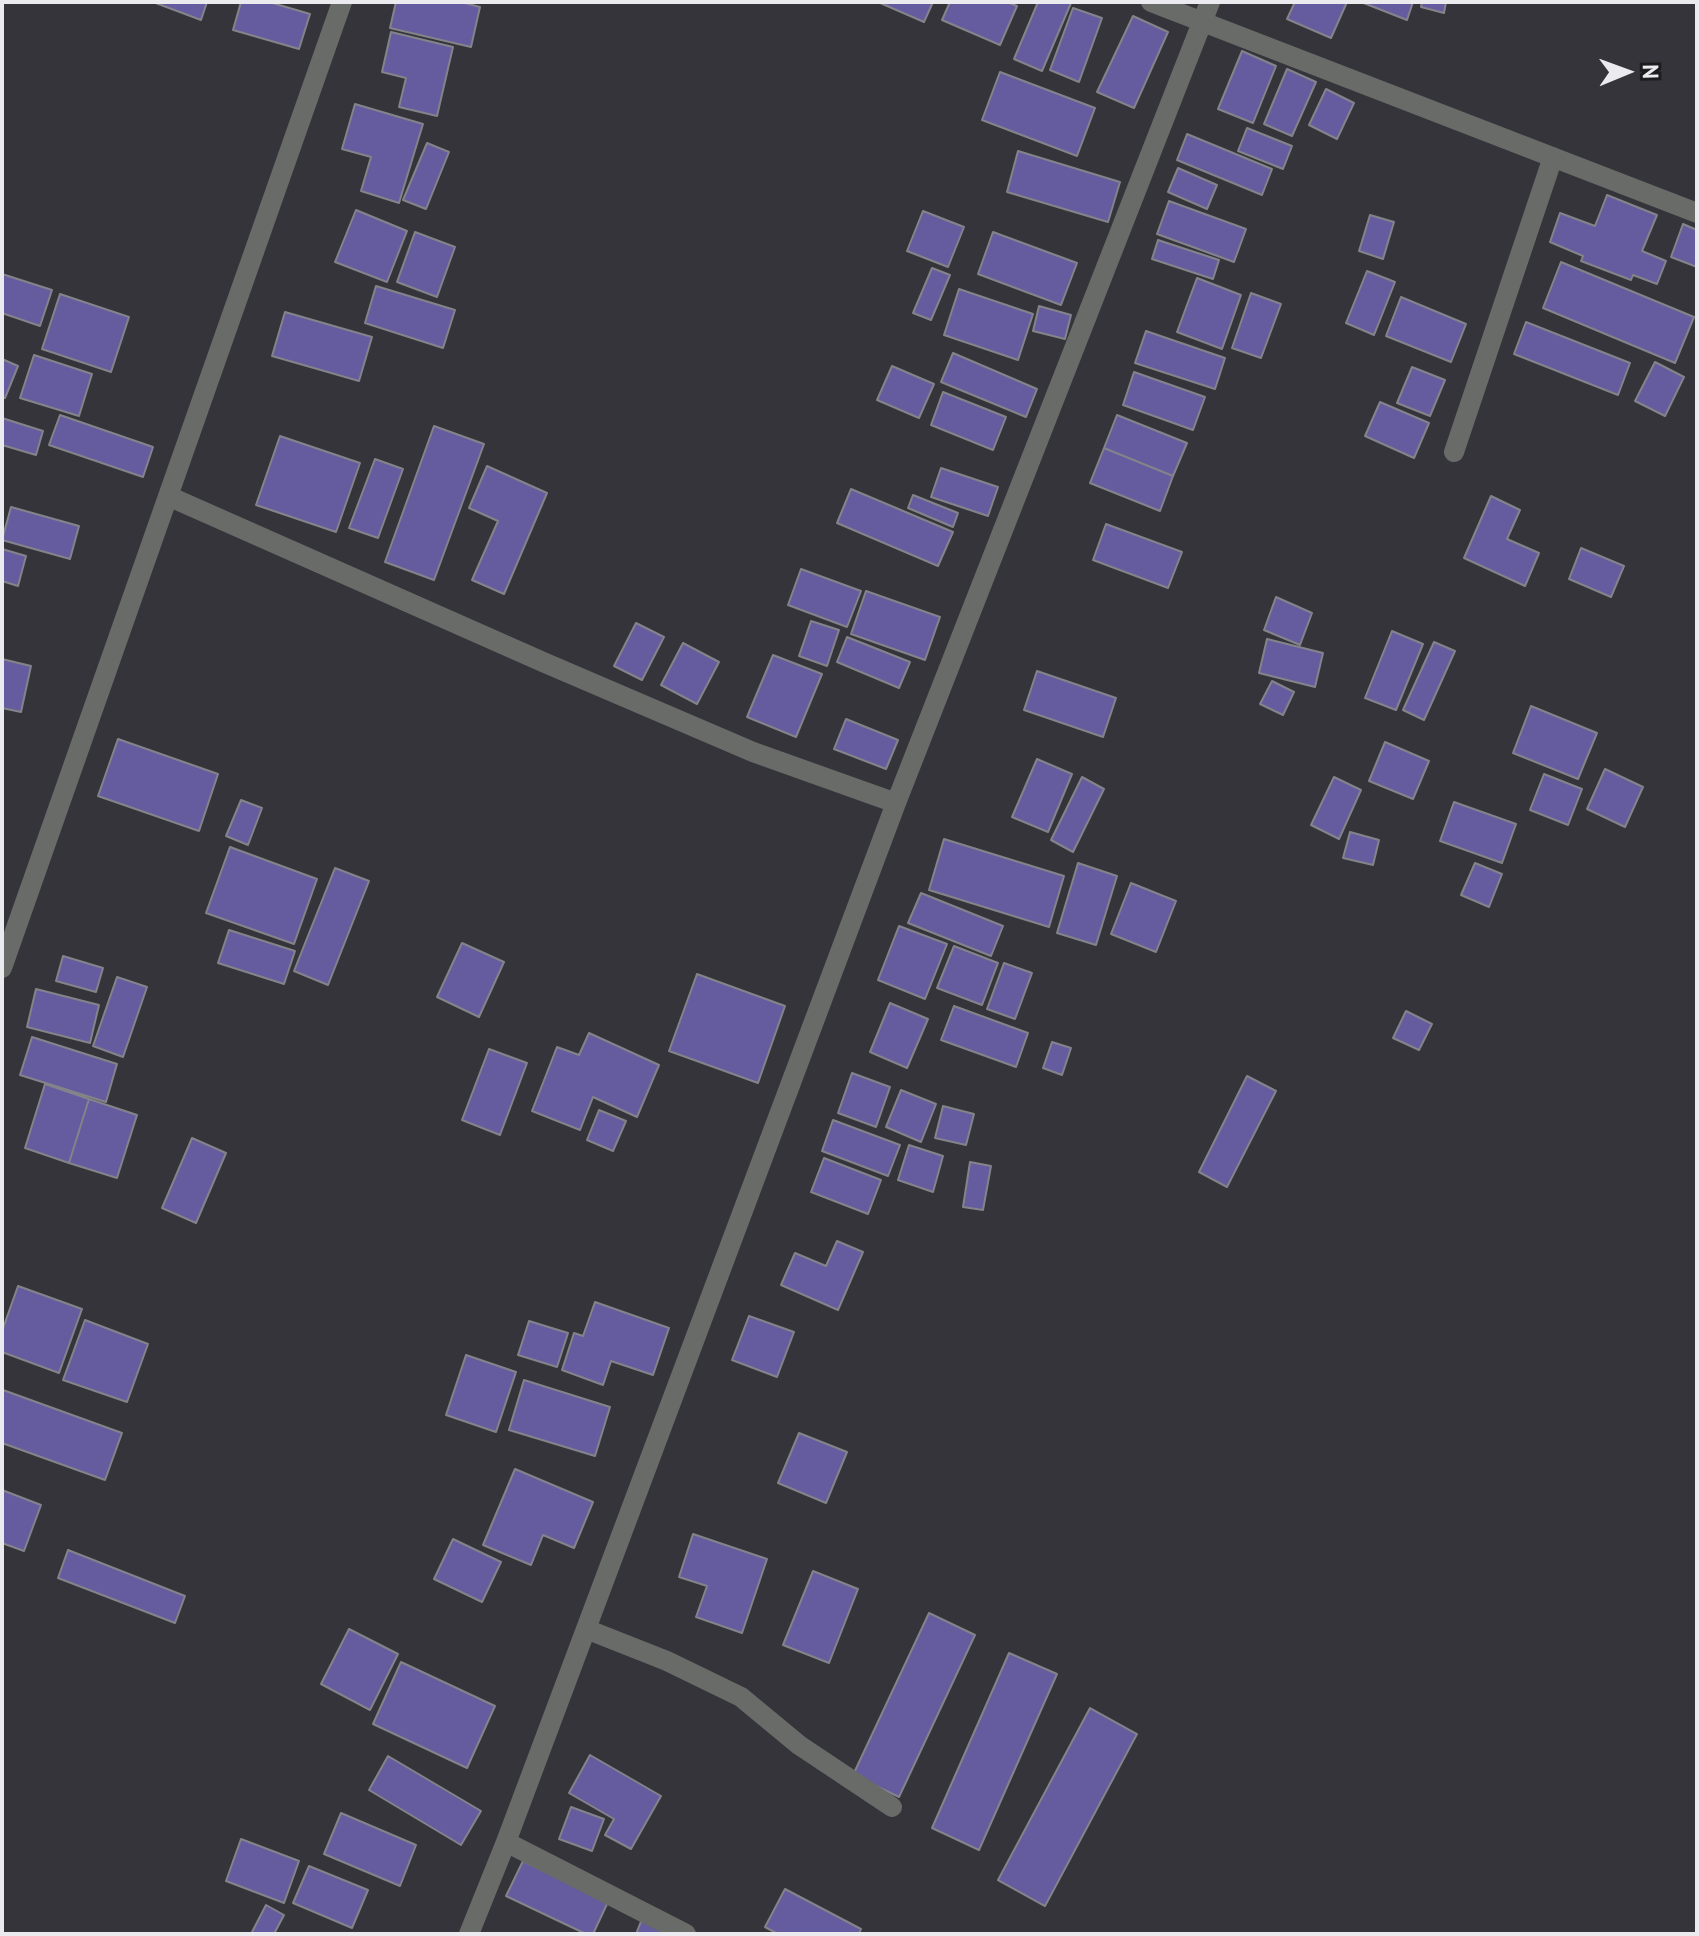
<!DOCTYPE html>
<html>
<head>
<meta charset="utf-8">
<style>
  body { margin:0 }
  #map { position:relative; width:1699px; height:1936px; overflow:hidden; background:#34343a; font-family:"PT Sans",sans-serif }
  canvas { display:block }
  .frame { position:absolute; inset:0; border:4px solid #ebebef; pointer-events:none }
  .north { position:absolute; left:1587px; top:32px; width:80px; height:80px; -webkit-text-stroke:6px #1c1c1e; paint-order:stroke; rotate:89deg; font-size:22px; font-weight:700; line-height:32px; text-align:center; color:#ebebef }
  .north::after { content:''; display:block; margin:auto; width:28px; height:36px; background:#ebebef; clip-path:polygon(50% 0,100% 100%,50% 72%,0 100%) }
</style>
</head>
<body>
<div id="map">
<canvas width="1699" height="1936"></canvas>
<div class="frame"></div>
<div class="north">N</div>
</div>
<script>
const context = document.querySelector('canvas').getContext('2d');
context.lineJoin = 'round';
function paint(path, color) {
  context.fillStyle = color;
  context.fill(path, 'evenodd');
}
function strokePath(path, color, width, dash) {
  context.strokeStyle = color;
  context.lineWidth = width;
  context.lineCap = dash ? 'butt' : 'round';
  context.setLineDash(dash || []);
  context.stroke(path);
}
const building = new Path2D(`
  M153,2H207L201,20Z
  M241,2H269L310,14L299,49L233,30Z
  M396,2H461L480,7L471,47L390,28Z
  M878,2H933L924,22Z
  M950,2H1007L1017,6L1000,45L942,20Z
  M1038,2L1071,3L1042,71L1014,59Z
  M1295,2H1347L1331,38L1287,19Z
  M1361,2H1413L1407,20Z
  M1422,2H1446L1444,13L1421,7Z
  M1073,8L1102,18L1079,82L1050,70Z
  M1133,16L1168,32L1134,108L1097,92Z
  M391,32L453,47L437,116L399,107L406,78L382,72Z
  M1242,51L1276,66L1253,123L1218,109Z
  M1287,69L1316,82L1292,136L1264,124Z
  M1000,72L1095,108L1077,156L982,120Z
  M1326,89L1354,103L1337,139L1309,125Z
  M355,104L423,124L399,203L361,191L371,157L342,149Z
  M1247,128L1292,146L1283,169L1238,151Z
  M1187,134L1272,169L1262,195L1177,160Z
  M427,143L449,152L426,209L403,200Z
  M1018,151L1120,182L1108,222L1007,192Z
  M1178,168L1217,185L1207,209L1168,192Z
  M1607,195L1657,215L1642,251L1666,261L1657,284L1633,275L1631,280L1581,261L1583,256L1550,242L1560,213L1595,226Z
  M1169,201L1246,229L1234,262L1157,234Z
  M356,210L407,231L387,282L335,262Z
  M923,211L964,227L948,267L907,251Z
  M1370,215L1394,222L1383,259L1359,251Z
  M1683,224L1697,230V267L1671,257Z
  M415,232L455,247L437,297L397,282Z
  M993,232L1077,263L1061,305L978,274Z
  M1158,240L1219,260L1213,279L1152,259Z
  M1561,262L1694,317L1675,363L1543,308Z
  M932,268L950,275L931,320L913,313Z
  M1367,271L1395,282L1374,335L1346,323Z
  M2,274L52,290L40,326L2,313Z
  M1197,278L1241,295L1222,349L1177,332Z
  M376,286L455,310L443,348L365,323Z
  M959,289L1033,314L1018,360L944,335Z
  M1251,293L1281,304L1261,358L1232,348Z
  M60,294L129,317L111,372L42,349Z
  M1401,297L1466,324L1451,362L1386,336Z
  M1039,306L1071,315L1065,339L1033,331Z
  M285,312L372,337L359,381L272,356Z
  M1526,322L1630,363L1618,395L1514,354Z
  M1146,331L1225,358L1215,389L1135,363Z
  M953,353L1037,389L1026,417L941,382Z
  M34,355L92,374L79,416L20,398Z
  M2,359L18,366L5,398L2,397Z
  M1655,362L1684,377L1665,416L1635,401Z
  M892,366L934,384L919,418L877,400Z
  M1412,367L1445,380L1430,416L1397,403Z
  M1134,372L1205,397L1193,430L1123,405Z
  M943,392L1006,417L993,450L931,425Z
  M1380,402L1429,423L1414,458L1365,436Z
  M60,415L153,447L143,477L49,445Z
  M1117,415L1187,443L1173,476L1104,448Z
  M2,418L43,431L36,455L2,445Z
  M434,426L484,444L434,580L385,562Z
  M280,436L360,463L336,532L256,505Z
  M1104,448L1173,476L1160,511L1090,483Z
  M375,459L403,469L378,538L349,528Z
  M487,466L547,493L504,594L472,580L498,521L469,508Z
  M941,468L998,487L988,516L931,497Z
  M851,489L953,532L938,566L837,523Z
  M913,495L958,513L953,527L908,508Z
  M1491,496L1520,510L1507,539L1539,553L1525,586L1464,558Z
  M11,507L79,526L70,559L2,540Z
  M1106,524L1182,552L1168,588L1093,560Z
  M1581,548L1624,566L1611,597L1569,579Z
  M2,549L26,556L18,586L2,581Z
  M801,569L861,591L847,627L788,605Z
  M866,591L940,617L925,660L851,634Z
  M1276,597L1312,613L1300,645L1264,630Z
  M811,621L839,630L827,666L799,656Z
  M636,623L664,637L642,680L614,666Z
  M1392,631L1423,644L1396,710L1365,698Z
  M847,637L910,662L899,688L837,662Z
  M1267,639L1323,653L1315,687L1259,673Z
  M1434,642L1455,651L1424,720L1403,710Z
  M683,643L719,662L697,704L661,685Z
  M773,655L822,674L796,737L747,717Z
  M2,659L31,666L21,712L2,708Z
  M1037,671L1116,698L1103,737L1024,710Z
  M1272,681L1294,692L1283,715L1260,704Z
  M1531,706L1597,733L1578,779L1513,753Z
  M846,719L898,740L886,769L834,749Z
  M118,739L218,774L199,831L98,796Z
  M1385,742L1429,761L1413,799L1369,781Z
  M1037,759L1072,774L1048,832L1012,817Z
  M1605,769L1643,787L1625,827L1587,809Z
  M1544,774L1582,789L1568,825L1530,810Z
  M1082,777L1104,789L1073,852L1051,840Z
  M1334,777L1361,790L1339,839L1311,825Z
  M241,800L262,808L248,845L226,836Z
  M1454,802L1516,824L1502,863L1440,841Z
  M1350,832L1379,840L1373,865L1343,858Z
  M944,839L1064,876L1049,927L929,890Z
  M230,847L317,879L294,944L206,913Z
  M1078,863L1117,876L1096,945L1057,933Z
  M1475,863L1502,874L1489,907L1461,895Z
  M335,868L369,881L328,985L294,971Z
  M1131,883L1176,901L1156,952L1111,934Z
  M921,893L1003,926L991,956L908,923Z
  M899,926L947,944L925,999L878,980Z
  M229,930L295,951L284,984L218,963Z
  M462,943L504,962L479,1017L437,997Z
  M954,946L998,963L982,1005L937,988Z
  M63,956L103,968L96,992L56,981Z
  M1004,963L1032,973L1015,1019L987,1009Z
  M697,974L785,1006L758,1083L669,1051Z
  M117,977L147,987L123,1057L93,1046Z
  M36,989L99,1005L90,1043L27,1027Z
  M890,1003L928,1019L907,1068L870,1052Z
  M954,1006L1028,1033L1016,1067L941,1040Z
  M1406,1011L1432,1024L1419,1050L1393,1038Z
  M589,1033L659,1065L637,1117L593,1097L580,1130L532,1111L557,1047L579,1055Z
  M32,1037L117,1064L106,1102L20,1075Z
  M1052,1042L1071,1048L1062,1075L1043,1068Z
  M489,1049L527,1063L500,1135L462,1120Z
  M852,1073L890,1087L876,1127L838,1113Z
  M1247,1076L1276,1091L1227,1187L1199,1172Z
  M45,1084L89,1099L69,1163L25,1148Z
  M901,1090L936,1104L921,1142L886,1127Z
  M89,1099L137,1115L117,1178L69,1163Z
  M943,1106L974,1114L966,1145L935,1138Z
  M599,1110L626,1121L613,1151L587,1140Z
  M833,1120L900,1145L888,1176L822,1151Z
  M192,1138L226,1153L196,1223L162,1208Z
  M909,1145L943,1156L933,1192L898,1180Z
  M824,1158L881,1180L868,1214L811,1192Z
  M970,1162L991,1166L983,1210L963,1207Z
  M837,1241L863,1252L838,1310L781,1285L795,1253L826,1266Z
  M18,1286L82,1309L59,1373L2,1352V1331Z
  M595,1302L669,1328L653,1375L611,1361L603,1385L562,1370L574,1333L583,1336Z
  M749,1316L794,1332L777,1377L732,1360Z
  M85,1320L148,1344L127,1402L63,1380Z
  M529,1321L568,1333L557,1367L518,1355Z
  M466,1355L516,1372L496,1432L446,1415Z
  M524,1380L610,1407L595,1456L509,1430Z
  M3,1390L122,1433L105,1480L2,1443Z
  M799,1433L847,1452L826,1503L778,1483Z
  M515,1469L593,1502L574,1548L543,1535L531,1565L483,1545Z
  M2,1490L41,1505L24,1551L2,1543Z
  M693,1534L767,1559L742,1633L696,1617L707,1586L679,1577Z
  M453,1539L501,1562L482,1602L434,1579Z
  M68,1550L185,1596L175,1623L58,1578Z
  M813,1571L858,1589L829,1663L783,1645Z
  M929,1613L975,1635L899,1797L853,1775Z
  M349,1629L398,1654L370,1710L321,1684Z
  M1009,1653L1057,1674L979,1850L932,1828Z
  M401,1662L495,1706L467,1768L373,1724Z
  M1090,1708L1137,1734L1045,1906L998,1880Z
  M590,1755L661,1796L631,1849L605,1835L614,1819L569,1793Z
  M388,1756L481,1811L461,1845L369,1790Z
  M571,1807L604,1819L592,1851L559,1839Z
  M341,1813L416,1845L400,1886L324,1854Z
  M241,1839L299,1861L284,1903L226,1881Z
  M523,1861L608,1902L593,1934H586L506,1896Z
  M309,1866L368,1890L352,1928L293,1903Z
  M785,1889L861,1929L859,1934H778L765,1927Z
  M266,1905L284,1915L274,1934H251Z
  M642,1919L677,1934H636Z`);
const minor = new Path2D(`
  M1151,2L1697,213
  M1454,452L1553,157
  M168,496L543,662L753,752L896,803
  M2,968L342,2
  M586,1629L667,1661L741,1697L799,1745L892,1807
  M506,1842L686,1934
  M469,1934L506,1842L896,803L1210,2`);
paint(building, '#645c9f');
strokePath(building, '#84838a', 2);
strokePath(minor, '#696b68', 20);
</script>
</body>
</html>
